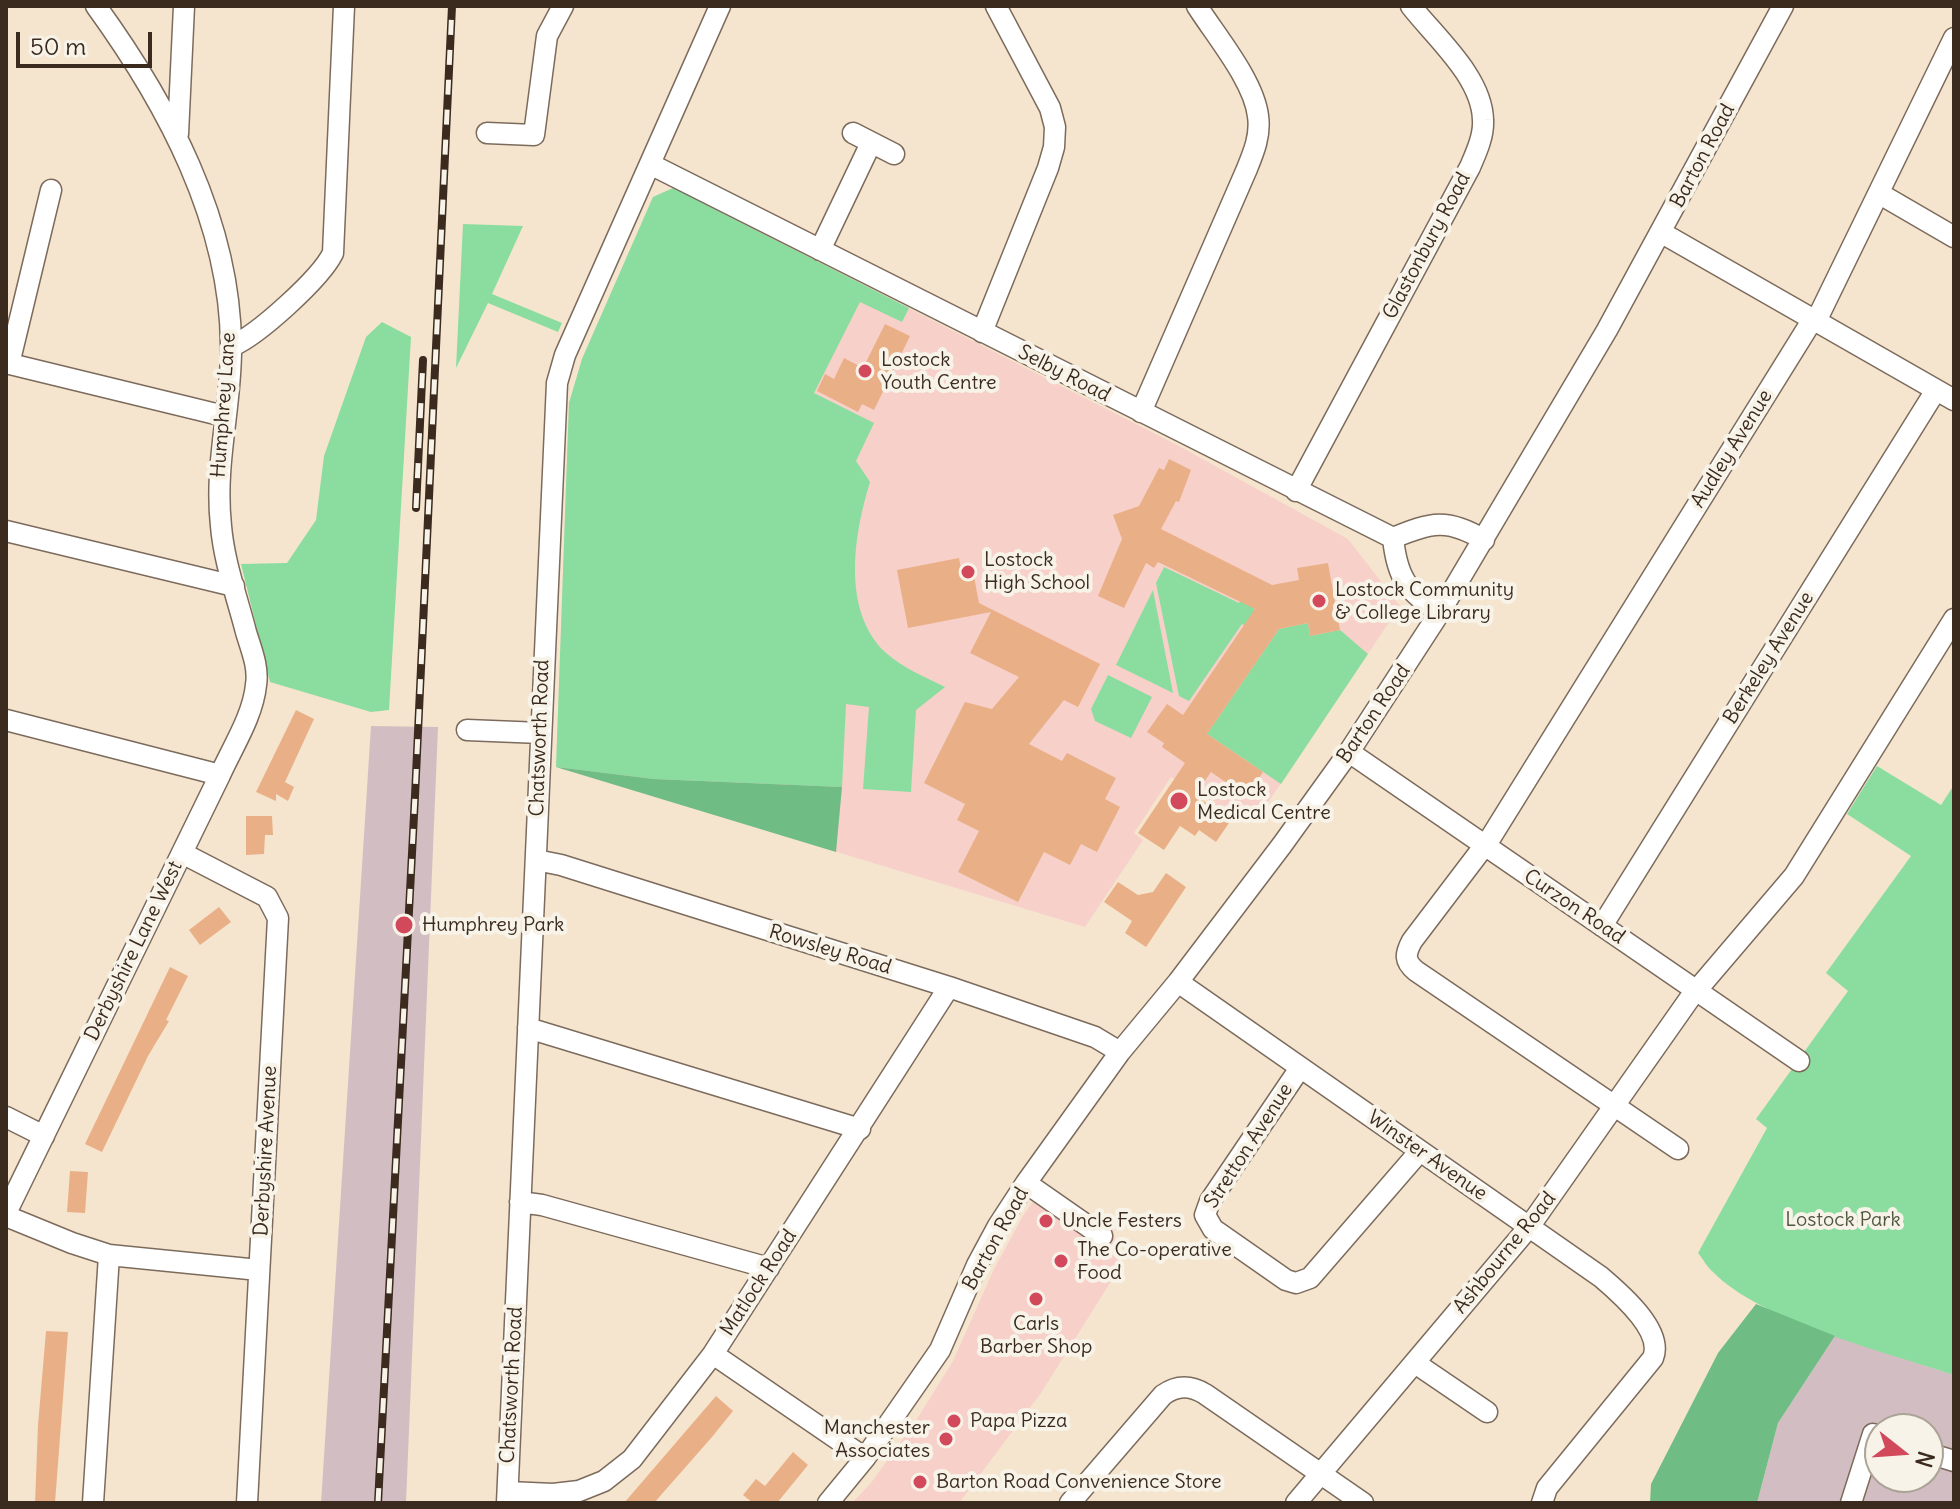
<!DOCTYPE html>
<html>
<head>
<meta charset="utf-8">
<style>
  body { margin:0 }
  #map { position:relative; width:1960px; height:1509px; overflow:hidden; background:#f5e5ce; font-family:Delius,sans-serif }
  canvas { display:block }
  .frame { position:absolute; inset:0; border:8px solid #3b2a1e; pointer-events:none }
  .north { position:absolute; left:1864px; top:1413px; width:80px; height:80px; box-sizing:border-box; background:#f7f3e8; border:2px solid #aca397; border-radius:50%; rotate:107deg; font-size:22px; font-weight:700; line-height:32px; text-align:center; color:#3b2a1e }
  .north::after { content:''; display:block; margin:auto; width:28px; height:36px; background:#d1495b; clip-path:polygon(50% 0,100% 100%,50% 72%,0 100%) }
  .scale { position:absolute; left:16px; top:32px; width:136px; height:36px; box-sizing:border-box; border:4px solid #3b2a1e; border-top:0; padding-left:10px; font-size:24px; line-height:28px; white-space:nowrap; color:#3b2a1e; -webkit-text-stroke:6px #f7f3e8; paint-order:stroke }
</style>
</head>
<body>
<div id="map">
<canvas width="1960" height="1509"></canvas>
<div class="frame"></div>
<div class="north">N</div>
<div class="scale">50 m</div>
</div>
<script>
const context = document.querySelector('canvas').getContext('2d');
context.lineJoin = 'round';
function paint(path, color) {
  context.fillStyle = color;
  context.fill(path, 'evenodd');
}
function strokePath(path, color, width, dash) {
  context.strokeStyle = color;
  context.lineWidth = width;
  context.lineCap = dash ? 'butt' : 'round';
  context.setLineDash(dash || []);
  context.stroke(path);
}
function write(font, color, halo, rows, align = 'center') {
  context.font = font + ' Delius,sans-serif';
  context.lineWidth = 8;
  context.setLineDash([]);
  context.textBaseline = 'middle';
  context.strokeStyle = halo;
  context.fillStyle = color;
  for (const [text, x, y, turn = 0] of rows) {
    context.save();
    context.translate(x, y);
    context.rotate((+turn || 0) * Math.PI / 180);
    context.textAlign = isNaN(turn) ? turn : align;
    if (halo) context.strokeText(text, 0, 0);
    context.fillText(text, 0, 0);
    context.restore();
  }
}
const built = new Path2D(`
  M673,188L1177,445L1348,539L1400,606L1257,819L1241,809L1235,818L1171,777L1134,833L1143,840L1085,927L556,767L569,403L582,359L653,197Z
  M1046,1183L1113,1229L1120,1267L1041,1393L959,1503H852L871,1483L917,1419L953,1361L994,1269L1023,1216Z`);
const industrial = new Path2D(`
  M371,726L438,727L406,1503H321Z
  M1835,1336L1954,1375V1503H1757L1778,1423ZM1880,1429H1928V1477H1880Z`);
const green = new Path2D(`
  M673,188L909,308L902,322L860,302L814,393L874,423L856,461L870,482C854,534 841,611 886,653C903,668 925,677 945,687L916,710L911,792L863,789L869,707L846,704L842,787L654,779L556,767L569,403L582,359L653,197Z
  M463,224L523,226L492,294L562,323L558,332L488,303L456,368Z
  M382,322L411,337L389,710L371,712L270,682L241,564L287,563L316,520L324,456L366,337Z
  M1164,567L1239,603L1244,595L1252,600L1257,623L1252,630L1242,624L1189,701L1179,696L1156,583Z
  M1153,590L1173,693L1116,665Z
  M1308,623L1310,636L1340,630L1368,654L1281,784L1207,734L1279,629Z
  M1108,675L1152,697L1131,738L1095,721L1091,709Z
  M1877,766L1941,805L1954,785V1375C1889,1353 1760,1321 1713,1272C1707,1267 1703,1259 1698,1253L1767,1128L1756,1119L1848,991L1826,973L1911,856L1847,814Z`);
const forest = new Path2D(`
  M556,767L654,779L842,787L836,852Z
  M1756,1304L1835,1336L1778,1423L1757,1503H1650L1651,1484L1718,1353Z`);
const building = new Path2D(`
  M885,324L910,336L874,410L862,404L858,412L817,391L825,374L834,379L844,358L863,368Z
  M1169,459L1191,470L1179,502L1176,501L1161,529L1272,585L1299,580L1297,568L1328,563L1340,630L1310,636L1308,623L1279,629L1207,734L1263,772L1247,797L1211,772L1195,795L1231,820L1216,842L1199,830L1195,836L1180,826L1164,850L1138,833L1185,763L1162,747L1164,743L1147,732L1167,704L1183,715L1255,609L1158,562L1154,568L1146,563L1124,608L1098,596L1122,539L1113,515L1139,506L1159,468L1164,470Z
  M959,558L961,569L972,566L979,603L1100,664L1078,707L1064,700L1029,744L1062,761L1067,753L1116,778L1105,799L1120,807L1097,852L1081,844L1070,865L1044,852L1018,902L958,872L979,831L957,820L965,804L924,783L965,702L992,709L1019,677L970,653L991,612L908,628L897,570Z
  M296,710L314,719L285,782L294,787L288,801L276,794V801L256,792Z
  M246,816H272L273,835H265L264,854L246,855Z
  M1166,873L1186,887L1146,947L1125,933L1132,921L1104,902L1118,882L1138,895L1153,892Z
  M219,907L231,922L200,945L189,930Z
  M170,967L188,976L166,1020L169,1021L148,1056L102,1152L85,1144Z
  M70,1171L88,1172L85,1213L67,1212Z
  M46,1331L68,1332L55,1503H35L38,1425Z
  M716,1396L733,1411L712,1437L654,1503H624Z
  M793,1452L808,1465L777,1503H753L743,1495L756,1479L765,1486Z`);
const minor = new Path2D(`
  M487,133L534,135L547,36L563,6
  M853,133L894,154
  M178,134L184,6
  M650,164L1393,538
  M1880,194L1954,237
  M1662,233L1954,400
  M820,250L871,143
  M982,332L1048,168L1054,147L1055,127L1050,108L996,6
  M232,346C258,335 321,278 333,253L344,6
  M6,363L224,416
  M9,364L51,190
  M1141,412L1246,171C1253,154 1261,136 1258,116C1254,81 1216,36 1197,6
  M1296,491L1470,167C1476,153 1484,136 1483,120C1482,77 1436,38 1411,6
  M6,531L234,586
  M1440,612C1407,592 1397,577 1393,538C1431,522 1448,518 1484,540
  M6,720L220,775
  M467,730L541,733
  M1349,752L1799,1061
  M182,853L267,897L278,918L247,1503
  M536,860L561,865L949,987L1095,1037L1120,1052
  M1602,926L1936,390
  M1178,982L1601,1277C1621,1294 1664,1331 1653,1358L1547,1488L1542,1503
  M528,1028L860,1129
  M1300,1068L1210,1201L1205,1215L1213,1229L1286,1280L1296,1283L1310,1278L1420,1151
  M6,1117L44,1136
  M1678,1149L1416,971C1404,961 1405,954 1412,941L1491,837L1808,327L1820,313L1954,38
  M1026,1183L1102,1236
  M520,1202L542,1205L769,1268
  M6,1213L220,775C232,748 253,716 256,685C259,667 251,649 246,632C237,597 224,562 221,526C214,462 232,406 231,345C230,221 167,104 96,6
  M6,1216L72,1243L109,1255L259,1270
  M713,1354L865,1458
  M1415,1363L1487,1412
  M1928,1453L1954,1461
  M508,1492L553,1494L579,1491L604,1481L632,1459L713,1354L949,987
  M93,1503L109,1255
  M507,1503L557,383L565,355L720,6
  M828,1503L865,1458L940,1350L977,1265L998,1226L1026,1183L1120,1052L1178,982L1282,845L1349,752L1440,612L1607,330L1783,6
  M1070,1503L1163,1395C1177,1385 1190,1385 1205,1394L1363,1503
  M1296,1503L1529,1227L1690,998L1794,876L1954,619
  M1851,1503L1873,1434L1880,1436`);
const rail = new Path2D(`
  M416,508L423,360
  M378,1503L415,796L452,6`);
const markers = [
  [865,371,8,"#d1495b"],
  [968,572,8,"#d1495b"],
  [1319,601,8,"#d1495b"],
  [1179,801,10,"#d1495b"],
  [404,925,10,"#d1495b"],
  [1046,1221,8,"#d1495b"],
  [1061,1261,8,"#d1495b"],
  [1036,1299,8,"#d1495b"],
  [954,1421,8,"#d1495b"],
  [946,1439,8,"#d1495b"],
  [920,1482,8,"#d1495b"]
];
const streetNames = [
  ["Barton Road",1703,156,-62],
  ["Glastonbury Road",1427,246,-62],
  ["Selby Road",1064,374,27],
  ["Humphrey Lane",224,405,-86],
  ["Audley Avenue",1732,449,-58],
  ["Berkeley Avenue",1769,658,-58],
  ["Barton Road",1374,714,-56],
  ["Chatsworth Road",540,738,-88],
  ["Curzon Road",1574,907,34],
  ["Rowsley Road",830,950,17],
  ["Derbyshire Lane West",134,951,-64],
  ["Stretton Avenue",1249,1146,-57],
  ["Derbyshire Avenue",266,1151,-87],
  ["Winster Avenue",1427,1156,35],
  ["Barton Road",996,1239,-61],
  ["Ashbourne Road",1505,1253,-51],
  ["Matlock Road",759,1283,-57],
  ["Chatsworth Road",512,1385,-87]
];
const poiNames = [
  ["Lostock",881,360],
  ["Youth Centre",881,383],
  ["Lostock",984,560],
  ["High School",984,583],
  ["Lostock Community",1335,590],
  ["& College Library",1335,613],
  ["Lostock",1197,790],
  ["Medical Centre",1197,813],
  ["Humphrey Park",422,925],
  ["Uncle Festers",1062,1221],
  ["The Co-operative",1077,1250],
  ["Food",1077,1273],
  ["Carls",1036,1324,"center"],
  ["Barber Shop",1036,1347,"center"],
  ["Papa Pizza",970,1421],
  ["Manchester",930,1428,"right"],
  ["Associates",930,1451,"right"],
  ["Barton Road Convenience Store",936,1482]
];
const parkNames = [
  ["Lostock Park",1843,1220]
];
paint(built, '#f7d0ca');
paint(industrial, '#d2bec2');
paint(green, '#8add9e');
paint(forest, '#6fbc85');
paint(building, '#e9b087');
strokePath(minor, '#7c6b5c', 23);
strokePath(minor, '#fff', 20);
strokePath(rail, '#3b2a1e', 8);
strokePath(rail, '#f7f3e8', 5, [15]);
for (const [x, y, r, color] of markers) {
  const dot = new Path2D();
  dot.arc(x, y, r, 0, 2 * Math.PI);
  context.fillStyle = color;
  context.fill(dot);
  strokePath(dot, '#f7f3e8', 3);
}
write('20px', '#3b2a1e', '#f7f3e8', streetNames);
write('20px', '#3b2a1e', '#f7f3e8', poiNames, 'left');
write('20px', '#4f573e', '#f7f3e8', parkNames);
</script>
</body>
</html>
